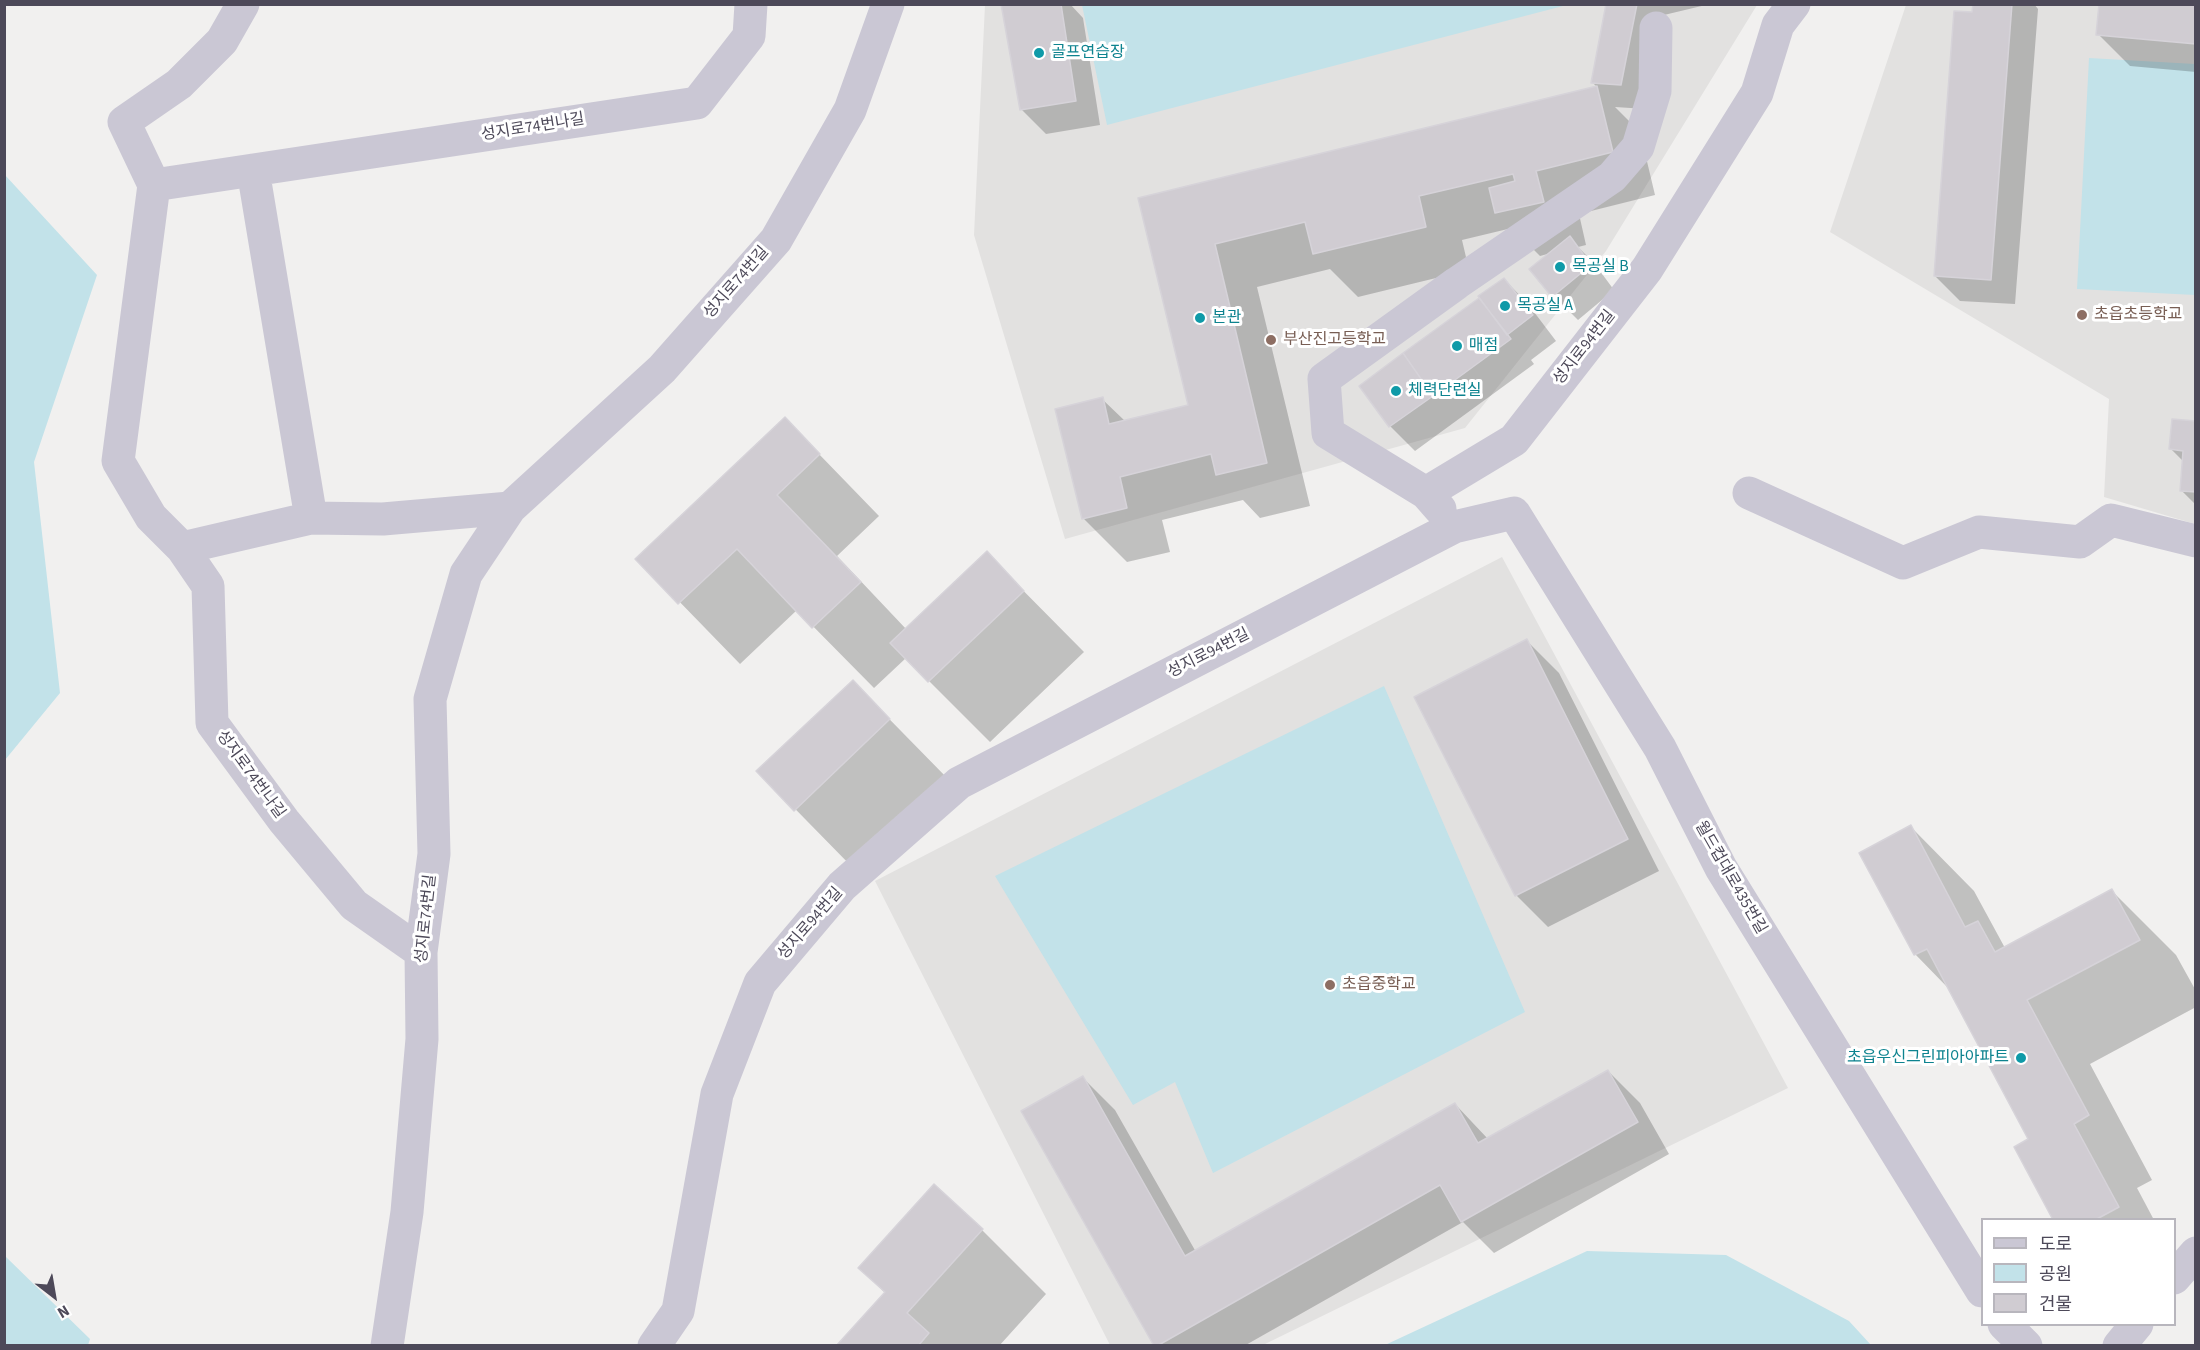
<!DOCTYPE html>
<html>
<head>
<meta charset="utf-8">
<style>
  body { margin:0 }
  #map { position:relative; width:2200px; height:1350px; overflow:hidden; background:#f1f0ef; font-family:"Source Sans 3","Noto Sans KR",sans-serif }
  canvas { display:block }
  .frame { position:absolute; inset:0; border:6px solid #4d4959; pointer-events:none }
  .legend { position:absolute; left:1981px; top:1218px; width:195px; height:108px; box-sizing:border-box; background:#fff; border:2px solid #b8b6bd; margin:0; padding:8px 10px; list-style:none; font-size:18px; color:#4d4959 }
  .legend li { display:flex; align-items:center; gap:12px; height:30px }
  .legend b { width:30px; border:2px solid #b8b6bd }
  .north { position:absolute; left:24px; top:1266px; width:60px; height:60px; -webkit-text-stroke:4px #fff; paint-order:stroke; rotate:149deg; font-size:16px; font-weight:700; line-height:24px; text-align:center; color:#4d4959 }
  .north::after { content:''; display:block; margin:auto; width:21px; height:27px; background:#4d4959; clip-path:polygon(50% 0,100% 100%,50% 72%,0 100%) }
</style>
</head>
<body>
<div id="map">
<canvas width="2200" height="1350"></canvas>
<div class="frame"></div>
<ul class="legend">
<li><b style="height:8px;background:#cac7d4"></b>도로</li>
<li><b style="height:16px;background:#c2e2e9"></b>공원</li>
<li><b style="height:16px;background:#d0ccd2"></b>건물</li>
</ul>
<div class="north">N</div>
</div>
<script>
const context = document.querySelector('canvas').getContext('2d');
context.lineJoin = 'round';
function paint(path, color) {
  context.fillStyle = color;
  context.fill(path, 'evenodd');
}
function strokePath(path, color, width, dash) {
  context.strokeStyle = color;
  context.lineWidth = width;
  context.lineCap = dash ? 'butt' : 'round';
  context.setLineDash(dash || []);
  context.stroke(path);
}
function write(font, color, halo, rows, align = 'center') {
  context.font = font + ' "Source Sans 3","Noto Sans KR",sans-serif';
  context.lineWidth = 6;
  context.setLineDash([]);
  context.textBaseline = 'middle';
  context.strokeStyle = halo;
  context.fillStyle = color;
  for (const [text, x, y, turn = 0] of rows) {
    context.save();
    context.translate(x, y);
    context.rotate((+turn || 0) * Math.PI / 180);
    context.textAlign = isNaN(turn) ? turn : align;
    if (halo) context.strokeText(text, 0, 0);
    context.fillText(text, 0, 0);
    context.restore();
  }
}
const education = new Path2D(`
  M985,5H1757L1606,251L1465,428L1065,539L974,235Z
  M1906,5H2195V524L2104,497L2109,399L1830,232Z
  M1502,557L1788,1088L1263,1345H1110L875,881Z`);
const green = new Path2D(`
  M1563,5V6L1107,125L1082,5Z
  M2089,58L2195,64V295L2077,289Z
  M5,175L97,275L34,462L60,693L5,760Z
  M1384,686L1525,1012L1213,1173L1175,1082L1133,1105L995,876Z
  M1587,1251L1726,1255L1849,1321L1871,1345H1385Z
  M5,1256L90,1339L88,1345H5Z`);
const shadow = new Path2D(`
  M1003,4H1070L1083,18L1100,125L1046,134L1021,109Z
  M1607,4H1710L1664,15L1646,109L1615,107L1640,132L1655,195L1579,214L1586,245L1578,247L1594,263L1614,290L1578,320L1554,296L1551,253L1540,256L1512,228L1462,240L1469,270L1358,297L1330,269L1257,287L1310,506L1260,518L1243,500L1162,520L1170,552L1127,562L1083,518L1102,399L1125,421L1190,406L1140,199L1598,88L1592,82Z
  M1974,4H2034L2038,9L2015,304L1960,301L1935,276Z
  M2196,4V72L2130,66L2098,34Z
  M1504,279L1528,304L1556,341L1531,360L1534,364L1415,451L1390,426L1361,387L1482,298Z
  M785,419L879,516L837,556L907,630L987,554L1084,652L990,742L906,658L874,688L797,610L740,664L638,559Z
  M2196,422V505L2181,490L2183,461L2171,449Z
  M1527,641L1559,673L1659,871L1548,927L1516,895Z
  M853,682L950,781L856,871L758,771Z
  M1911,827L1974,891L2005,948L2112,891L2176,955L2196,991V1007L2090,1064L2152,1180L2137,1188L2154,1220H2055L2030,1139L1950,990L1915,954Z
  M1608,1071L1640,1103L1669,1154L1494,1253L1463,1222L1244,1346H1156L1083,1078L1115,1110L1196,1252L1455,1104L1488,1139Z
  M934,1186L982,1230L1046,1294L999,1346H838L886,1294L860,1268Z`);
const building = new Path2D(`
  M1001,4H1061L1076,101L1020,110Z
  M1606,4H1637L1621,85L1591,83Z
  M1973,4H2012L1991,280L1934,276L1954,11L1972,12Z
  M2099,4H2196V44L2096,35Z
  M1597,86L1613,152L1536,171L1544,202L1495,213L1489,188L1515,181L1513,174L1419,196L1426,227L1313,254L1305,222L1215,244L1267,463L1216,475L1211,454L1120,477L1127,508L1082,519L1055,409L1103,397L1109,424L1188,405L1138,198Z
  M1570,236L1591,265L1552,297L1529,269Z
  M1504,278L1533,315L1507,335L1478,296Z
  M1479,298L1511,339L1433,396L1403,353Z
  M1403,353L1433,396L1389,427L1359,386Z
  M785,417L820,454L777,495L861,582L812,628L737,549L678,604L635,559Z
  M2172,419L2196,421V492L2180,491L2183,451L2169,449Z
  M987,551L1024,591L928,682L890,643Z
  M1527,639L1628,839L1515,896L1414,697Z
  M853,680L890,719L794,811L756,771Z
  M1911,825L1965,927L1978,921L1995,952L2112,889L2140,940L2027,1000L2089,1115L2074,1124L2119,1207L2095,1220H2053L2014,1147L2028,1139L1927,949L1914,955L1859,853Z
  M1608,1070L1638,1122L1461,1222L1440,1185L1157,1346H1154L1021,1111L1083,1076L1185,1256L1455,1103L1478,1143Z
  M934,1184L983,1229L907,1313L929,1333L918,1346H836L885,1292L858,1268Z`);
const minor = new Path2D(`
  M253,170L311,518
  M154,185L124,122L179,84L222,41L243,4
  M1426,493L1328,433L1324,379L1457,283L1612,177L1638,147L1655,91L1656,28
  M1749,493L1903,563L1979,532L2080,542L2111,520L2196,541
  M1440,509L1426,493L1514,440L1647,269L1757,93L1778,25L1794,4
  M182,548L311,518L383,519L510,508
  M421,952L354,905L284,821L212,723L208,586L182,548L151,517L118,461L154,185L697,103L749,36L751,4
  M2174,1278L2196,1253
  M2004,1324L2026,1346
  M387,1346L407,1212L422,1039L421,952L434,854L430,699L466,574L510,508L662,369L776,240L850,110L888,4
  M654,1346L678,1311L717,1094L760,983L842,886L959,783L1454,527L1514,513L1660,748L1721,868L1982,1291
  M2119,1346L2137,1324`);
const markers = [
  [1039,53,6,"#0f9aa8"],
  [1560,267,6,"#0f9aa8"],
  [1505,306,6,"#0f9aa8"],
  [2082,315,6,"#8d6e63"],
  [1200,318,6,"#0f9aa8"],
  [1271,340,6,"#8d6e63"],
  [1457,346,6,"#0f9aa8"],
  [1396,391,6,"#0f9aa8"],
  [1330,985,6,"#8d6e63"],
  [2021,1058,6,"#0f9aa8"]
];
const cultureNames = [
  ["골프연습장",1051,53],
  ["목공실 B",1572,267],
  ["목공실 A",1517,306],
  ["본관",1212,318],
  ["매점",1469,346],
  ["체력단련실",1408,391],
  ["초읍우신그린피아아파트",2009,1058,"right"]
];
const streetNames = [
  ["성지로74번나길",533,128,-9],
  ["성지로74번길",737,283,-49],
  ["성지로94번길",1585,348,-52],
  ["성지로94번길",1209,654,-27],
  ["성지로74번나길",250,775,54],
  ["월드컵대로435번길",1730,878,60],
  ["성지로74번길",427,919,-84],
  ["성지로94번길",811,924,-49]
];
const educationNames = [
  ["초읍초등학교",2094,315],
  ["부산진고등학교",1283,340],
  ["초읍중학교",1342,985]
];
paint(education, '#e2e1e0');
paint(green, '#c2e2e9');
paint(shadow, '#0003');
paint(building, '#d0ccd2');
strokePath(building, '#d6d3d9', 1.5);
strokePath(minor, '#cac7d4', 33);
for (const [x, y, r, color] of markers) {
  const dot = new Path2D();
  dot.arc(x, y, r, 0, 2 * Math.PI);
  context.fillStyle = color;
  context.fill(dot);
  strokePath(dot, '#fff', 2);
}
write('16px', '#0d838f', '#fff', cultureNames, 'left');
write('16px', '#4d4959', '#fff', streetNames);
write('16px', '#785e54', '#fff', educationNames, 'left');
</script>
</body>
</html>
